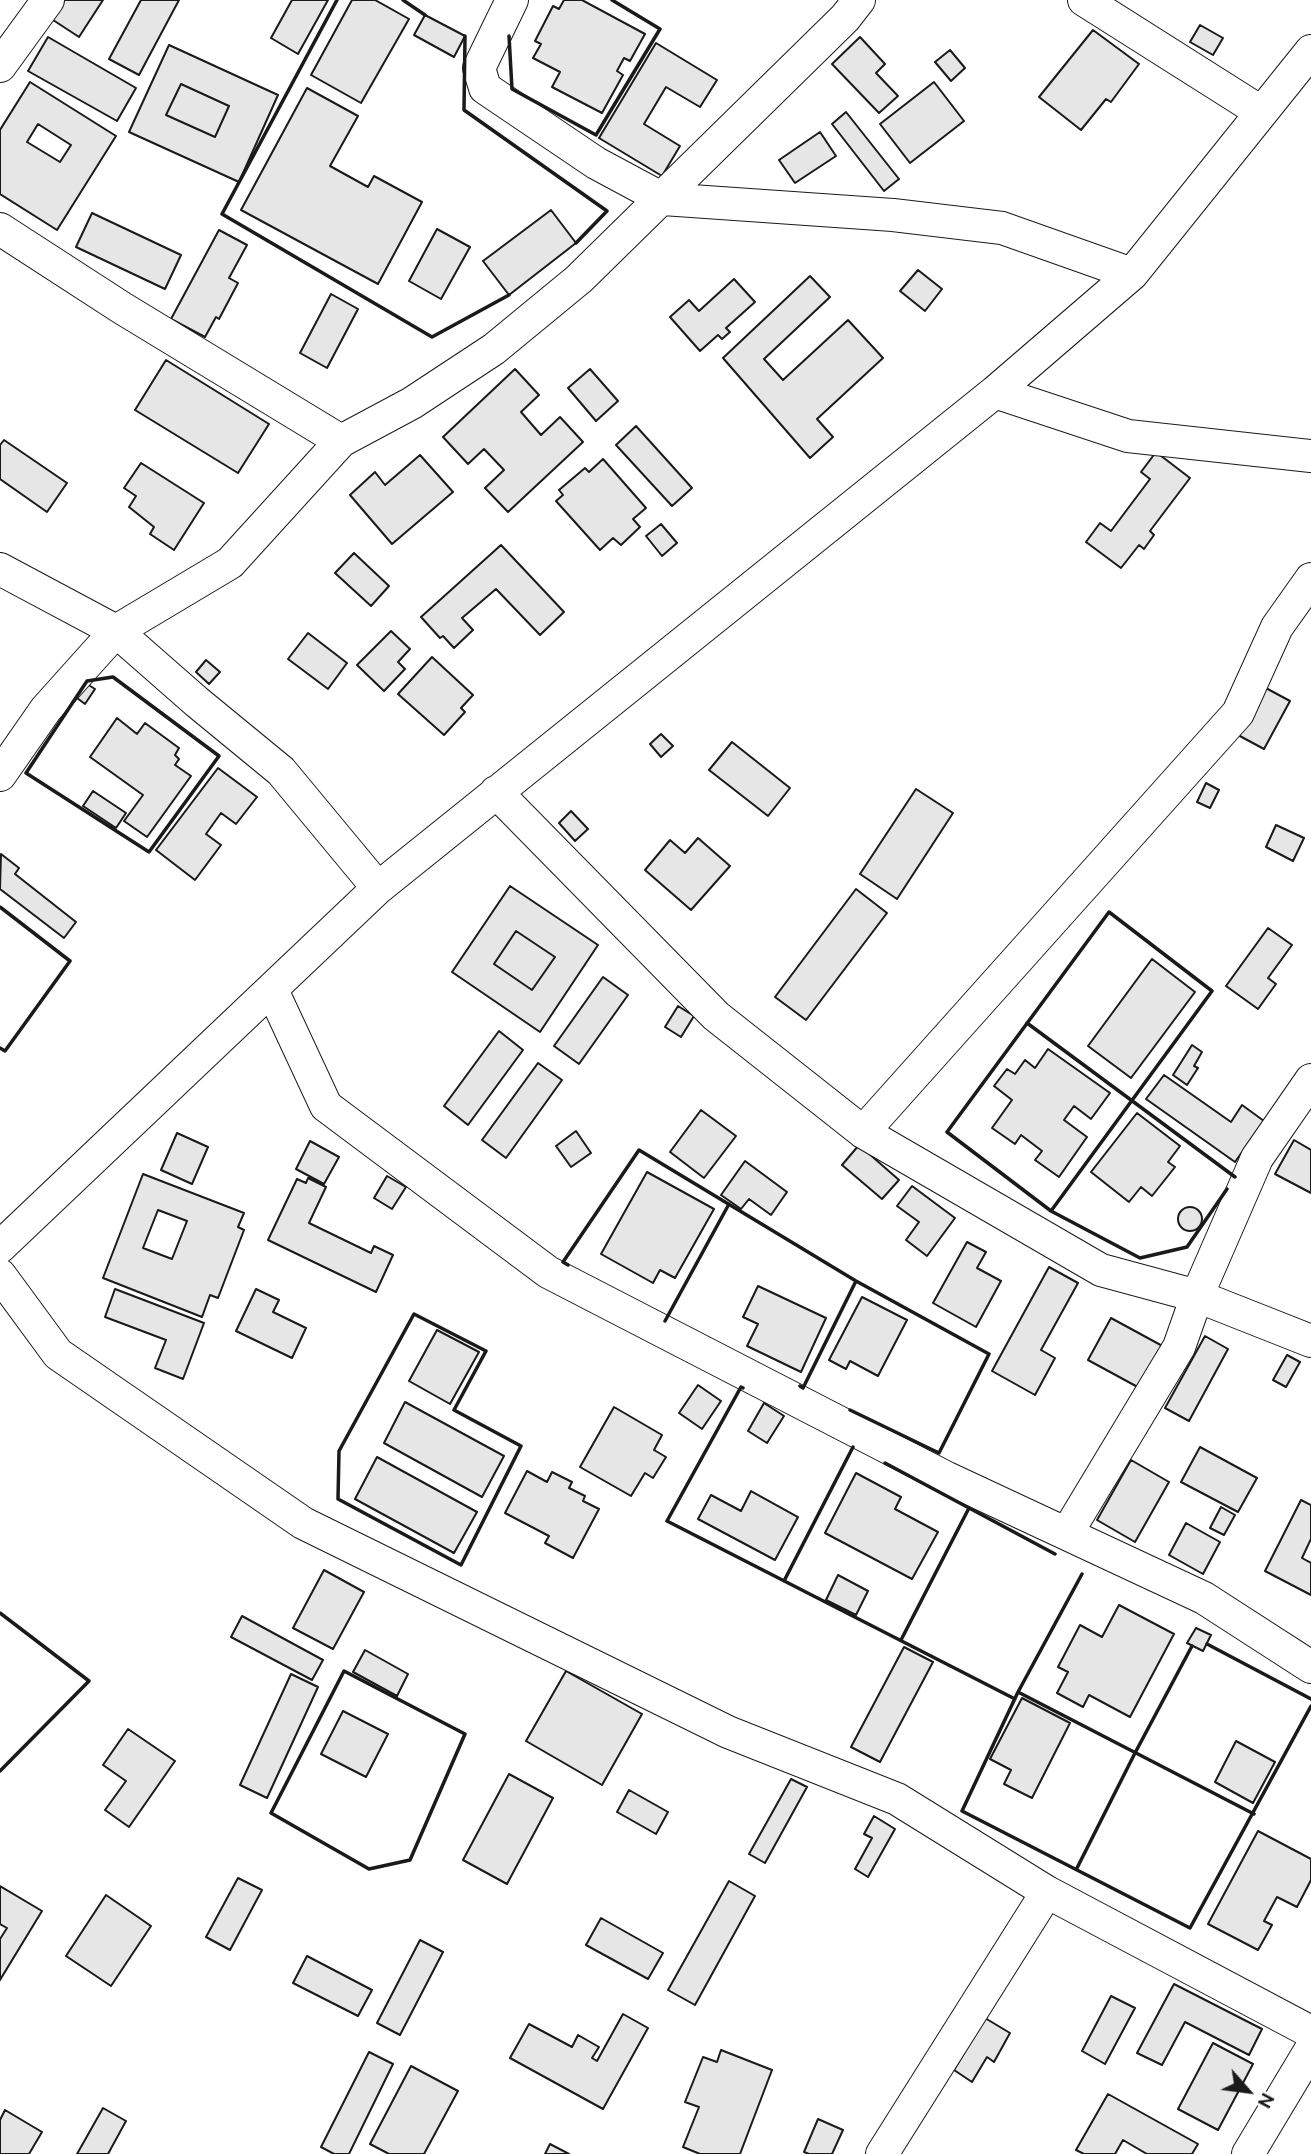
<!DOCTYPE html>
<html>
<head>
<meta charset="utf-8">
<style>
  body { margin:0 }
  #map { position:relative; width:1311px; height:2154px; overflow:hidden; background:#fff; font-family:Ubuntu,sans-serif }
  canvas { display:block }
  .north { position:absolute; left:1213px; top:2056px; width:70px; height:70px; -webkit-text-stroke:5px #fff; paint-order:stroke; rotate:118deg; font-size:19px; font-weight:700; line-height:28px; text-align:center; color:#1a1a1a }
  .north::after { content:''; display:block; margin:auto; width:24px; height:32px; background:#1a1a1a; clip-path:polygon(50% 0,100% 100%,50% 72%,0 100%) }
</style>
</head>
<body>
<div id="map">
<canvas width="1311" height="2154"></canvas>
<div class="north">N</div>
</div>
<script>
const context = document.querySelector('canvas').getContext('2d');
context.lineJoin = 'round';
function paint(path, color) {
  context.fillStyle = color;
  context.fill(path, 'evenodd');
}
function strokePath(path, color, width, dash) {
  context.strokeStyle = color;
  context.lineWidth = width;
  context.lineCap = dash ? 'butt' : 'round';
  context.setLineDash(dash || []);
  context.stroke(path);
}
const building = new Path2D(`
  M62,0H103L79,37L50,18Z
  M141,0H179L139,75L109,59Z
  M292,0H328L298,54L271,38Z
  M352,0H375L409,19L361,103L311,75Z
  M564,0H582L645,34L630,61L624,58L617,71L623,75L602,113L552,87L560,72L533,58L541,44L535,41L553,6L559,9Z
  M425,15L465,36L454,57L414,35Z
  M1200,25L1223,38L1213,55L1190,42Z
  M1093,30L1139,64L1111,102L1106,99L1081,130L1039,97Z
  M48,37L136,88L117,121L28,71Z
  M860,37L885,64L876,73L898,96L879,113L832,64Z
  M656,43L717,80L700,107L666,87L644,124L680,146L662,176L599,138Z
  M169,45L278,95L239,182L129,132ZM181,84L229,106L215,137L166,115Z
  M950,50L965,68L951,81L935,62Z
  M30,82L116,136L57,230L0,194V130ZM38,124L71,145L60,162L27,142Z
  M934,82L964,121L910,163L880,124Z
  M181,84L229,106L215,137L166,115Z
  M307,88L358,116L330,166L368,187L374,176L422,202L378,284L241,210Z
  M846,112L899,179L884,191L832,124Z
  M820,132L836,156L795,183L779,160Z
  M551,210L576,243L509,295L483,261Z
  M92,213L181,255L165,289L76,247Z
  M437,229L470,247L441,299L409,281Z
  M219,230L247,245L229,278L238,283L219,319L216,317L205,337L171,319Z
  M918,270L942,289L925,311L900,291Z
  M810,276L830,297L764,359L783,380L848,320L883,358L817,419L833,437L810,458L723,358Z
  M734,279L755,302L726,328L730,332L722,339L718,335L700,351L670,317L689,300L699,311Z
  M331,294L358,309L327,368L300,353Z
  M166,360L269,424L238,473L135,410Z
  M515,369L539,395L521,412L541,435L560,417L583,442L508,512L485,488L504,470L484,449L468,464L443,437Z
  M590,369L618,401L596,421L568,388Z
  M636,426L692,488L672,506L616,445Z
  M4,440L67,483L47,512L0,479V445Z
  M1156,452L1190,478L1150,531L1154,535L1144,549L1139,545L1121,568L1086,542L1100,523L1111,531L1150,479L1141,472Z
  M420,455L453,492L392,544L350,495L375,472L385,485Z
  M603,459L646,508L633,519L640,527L621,545L613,538L600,550L556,501L563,495L559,490L585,468L589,472Z
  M141,463L204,503L174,550L150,534L154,527L129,507L136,496L124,488Z
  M661,524L677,543L662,556L646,536Z
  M501,545L564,612L540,635L496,589L462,618L473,630L454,648L443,636L440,638L421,617Z
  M354,553L389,586L371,606L335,573Z
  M391,631L410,649L398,662L405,669L384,691L357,665Z
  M308,633L347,663L328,689L288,659Z
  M432,657L473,695L461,708L465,712L444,735L398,694Z
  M206,660L220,672L209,684L196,672Z
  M87,684L95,689L85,704L77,698Z
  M1264,687L1290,701L1264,749L1238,735Z
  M117,718L137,734L145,723L179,748L175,755L179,759L175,765L191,776L147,837L124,821L143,795L90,757Z
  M661,734L673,746L661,757L650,744Z
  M732,742L790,788L768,816L709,770Z
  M218,768L257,797L236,824L221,813L206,834L221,845L195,880L156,850Z
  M1206,783L1219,790L1210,808L1197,802Z
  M916,789L953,813L897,899L860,874Z
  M93,791L126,813L116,828L83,806Z
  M571,811L588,829L575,841L559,823Z
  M1276,825L1304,838L1293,861L1266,847Z
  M698,838L730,866L691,910L645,870L670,840L685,853Z
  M1,854L19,868L15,874L76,922L64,938L0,889Z
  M510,886L598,945L540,1032L452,972ZM516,931L555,957L532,990L494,964Z
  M856,889L887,913L806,1020L775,997Z
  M1268,928L1292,945L1268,978L1276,984L1258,1009L1226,986Z
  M516,931L555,957L532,990L494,964Z
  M1152,959L1195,992L1131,1078L1088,1046Z
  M603,977L628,995L579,1064L554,1046Z
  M678,1006L694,1016L681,1037L665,1027Z
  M499,1031L523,1050L468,1125L444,1106Z
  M1192,1045L1202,1052L1194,1066L1198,1068L1187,1085L1173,1075Z
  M1048,1049L1110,1093L1091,1119L1074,1106L1064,1120L1087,1137L1059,1177L1035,1160L1042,1151L1021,1135L1015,1144L992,1128L1012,1100L994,1086L1007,1069L1015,1074L1025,1060L1035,1068Z
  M538,1063L562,1080L506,1158L482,1140Z
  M1164,1075L1231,1122L1242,1105L1264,1121L1235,1162L1146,1099Z
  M701,1110L736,1136L704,1178L670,1152Z
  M1137,1113L1180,1146L1168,1162L1175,1167L1152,1196L1141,1187L1129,1202L1091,1172Z
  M576,1131L591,1153L571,1167L556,1146Z
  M177,1133L208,1147L192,1184L161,1170Z
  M1294,1140L1311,1150V1193L1275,1174Z
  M310,1141L339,1157L324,1184L296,1169Z
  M859,1145L899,1180L882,1199L842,1165Z
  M745,1161L787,1192L771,1215L749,1199L741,1209L721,1195Z
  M647,1172L714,1209L675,1278L660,1270L653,1283L601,1254Z
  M143,1174L244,1213L238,1227L244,1230L218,1298L210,1295L202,1317L103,1278ZM158,1210L187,1221L172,1259L143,1248Z
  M387,1176L406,1187L392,1209L374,1198Z
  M308,1178L326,1187L309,1223L371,1253L374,1246L393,1255L376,1292L268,1240L297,1179L306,1183Z
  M912,1186L955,1218L927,1256L906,1240L919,1222L897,1206Z
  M1178 1219a12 12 0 1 1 24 0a12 12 0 1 1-24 0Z
  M967,1242L986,1252L977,1268L1001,1281L976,1327L933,1303Z
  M1049,1267L1078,1283L1041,1350L1055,1358L1035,1395L992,1371Z
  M758,1286L826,1318L801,1372L747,1346L758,1324L743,1317Z
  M115,1289L204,1323L183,1379L155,1368L166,1340L105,1317Z
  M256,1289L279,1300L273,1312L306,1328L292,1358L236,1331Z
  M862,1297L907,1320L878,1376L850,1361L846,1369L829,1360Z
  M1111,1318L1168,1349L1145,1391L1088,1360Z
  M437,1330L479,1352L450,1404L409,1381Z
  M1205,1336L1228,1349L1189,1421L1165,1408Z
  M1287,1355L1300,1362L1286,1387L1273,1380Z
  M698,1385L721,1401L702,1429L679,1413Z
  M405,1402L504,1456L482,1497L384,1443Z
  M764,1403L784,1416L767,1443L748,1431Z
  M614,1407L662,1435L654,1450L666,1457L653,1478L645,1473L631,1496L580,1467Z
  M1200,1447L1257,1478L1238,1512L1181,1482Z
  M377,1457L477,1512L454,1553L355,1499Z
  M1131,1460L1169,1482L1135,1542L1097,1520Z
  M527,1471L547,1482L552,1472L572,1482L569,1488L585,1496L583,1501L599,1509L573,1558L545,1543L549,1536L505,1513Z
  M856,1473L901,1497L895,1509L938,1532L912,1579L825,1533Z
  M751,1491L798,1517L775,1560L698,1519L711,1495L741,1511Z
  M1301,1500L1311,1505V1539L1302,1558L1311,1563V1595L1265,1571Z
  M1221,1507L1235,1515L1224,1535L1210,1528Z
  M1186,1523L1220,1542L1203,1574L1169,1555Z
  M324,1570L364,1592L333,1649L293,1628Z
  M838,1575L868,1591L856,1615L826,1600Z
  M1119,1605L1174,1634L1130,1717L1089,1695L1083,1707L1057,1693L1068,1672L1058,1667L1080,1625L1102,1637Z
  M242,1616L323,1660L312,1680L231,1637Z
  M1196,1628L1211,1635L1203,1651L1187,1643Z
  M904,1647L933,1662L880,1762L851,1747Z
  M365,1650L408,1674L397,1696L353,1672Z
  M566,1671L642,1714L602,1785L526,1741Z
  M291,1674L318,1687L267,1798L240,1785Z
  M1022,1698L1070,1723L1032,1798L1004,1784L1011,1770L990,1759Z
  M343,1711L388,1734L366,1777L321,1754Z
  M128,1729L175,1761L129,1827L105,1810L126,1781L103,1765Z
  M1236,1741L1275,1762L1253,1803L1215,1782Z
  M509,1774L553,1798L507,1884L463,1860Z
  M791,1779L807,1787L765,1863L749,1854Z
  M629,1790L668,1812L656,1834L617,1812Z
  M874,1816L895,1829L868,1877L855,1869L872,1838L864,1834Z
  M1258,1831L1311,1859V1880L1297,1907L1277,1897L1264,1921L1272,1925L1258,1950L1208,1924Z
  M238,1878L262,1890L230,1950L206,1937Z
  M729,1881L755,1896L695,2005L668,1990Z
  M0,1886L42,1911L0,1980V1939L7,1928L0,1924Z
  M106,1895L151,1926L111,1986L66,1956Z
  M601,1918L663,1953L648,1979L586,1945Z
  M420,1940L443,1952L400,2035L377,2023Z
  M307,1956L372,1990L358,2016L293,1983Z
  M1174,1984L1262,2029L1249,2055L1185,2022L1162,2065L1137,2053Z
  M1111,1996L1135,2008L1105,2064L1082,2051Z
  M623,2014L648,2028L603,2109L510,2058L529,2024L572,2047L578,2035L599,2047L592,2058L597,2061Z
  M985,2018L1010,2033L994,2062L987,2057L972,2082L954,2070Z
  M1213,2043L1253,2064L1218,2130L1178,2109Z
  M721,2050L772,2070L740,2154H700L683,2147L699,2107L685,2102L703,2057L717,2062Z
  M369,2052L393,2064L349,2154H334L321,2147Z
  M411,2066L458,2091L424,2154H389L370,2144Z
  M1108,2094L1198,2144L1192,2154H1147L1123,2140L1115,2154H1084L1076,2150Z
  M103,2108L126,2121L108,2154H77Z
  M5,2110L42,2132L29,2154H0V2120Z
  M818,2119L843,2130L832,2154H809L804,2152Z
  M550,2144L569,2154H545Z`);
const minor = new Path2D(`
  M512,0L479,68L485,88L596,163L663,199L893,215L1002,228L1132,274
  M1084,0L1261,112
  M0,66L48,0
  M0,229L122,308L341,441
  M995,392L1128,436L1311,456
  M0,569L116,631L197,702L281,771L378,888
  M0,775L46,709L116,631L230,563L341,441L412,403L494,349L579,279L845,18L859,0
  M496,792L716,1016L863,1132L1101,1270L1197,1296L1179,1347L1067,1533
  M272,990L326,1106L548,1272L947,1478L1204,1598L1311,1667
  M1311,1080L1257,1158L1197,1296L1311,1341
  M863,1132L1238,713L1277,627L1311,579
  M0,1247L378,888L995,392L1132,274L1311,51
  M0,1275L58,1354L303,1523L728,1732L897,1799L1047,1892L1311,2032
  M882,2154L1047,1892
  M1248,2154L1311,2049`);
const wall = new Path2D(`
  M337,0L222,214L432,337L509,295
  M403,0L425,15
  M465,36L464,110L607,211L576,243
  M509,36L512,89L596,135L660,29L612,0
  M113,677L219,756L149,852L26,773L87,681Z
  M0,907L70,961L5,1051L0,1048
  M1109,912L1212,991L1051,1211L947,1132Z
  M1027,1023L1235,1177
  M1051,1211L1140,1258L1187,1247L1227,1189
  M568,1265L563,1262L639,1150L856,1281L989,1354L939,1453L850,1410
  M414,1314L486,1351L454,1410L521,1446L461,1565L338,1499L339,1451Z
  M665,1321L729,1204
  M800,1386L803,1388L856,1281
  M743,1388L741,1387L667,1521L1015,1699
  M885,1463L1055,1554
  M1082,1574L1018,1692L962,1811L1190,1928L1311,1706
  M784,1581L853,1447
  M0,1613L89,1681L0,1771
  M901,1640L969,1508
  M1207,1644L1311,1699
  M344,1671L465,1734L410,1860L369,1869L271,1813Z
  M1018,1692L1254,1814
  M1077,1868L1135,1753L1192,1646`);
paint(building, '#e6e6e6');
strokePath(building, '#1a1a1a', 2);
strokePath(minor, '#1a1a1a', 34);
strokePath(minor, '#fff', 32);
strokePath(wall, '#1a1a1a', 3.5);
</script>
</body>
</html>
